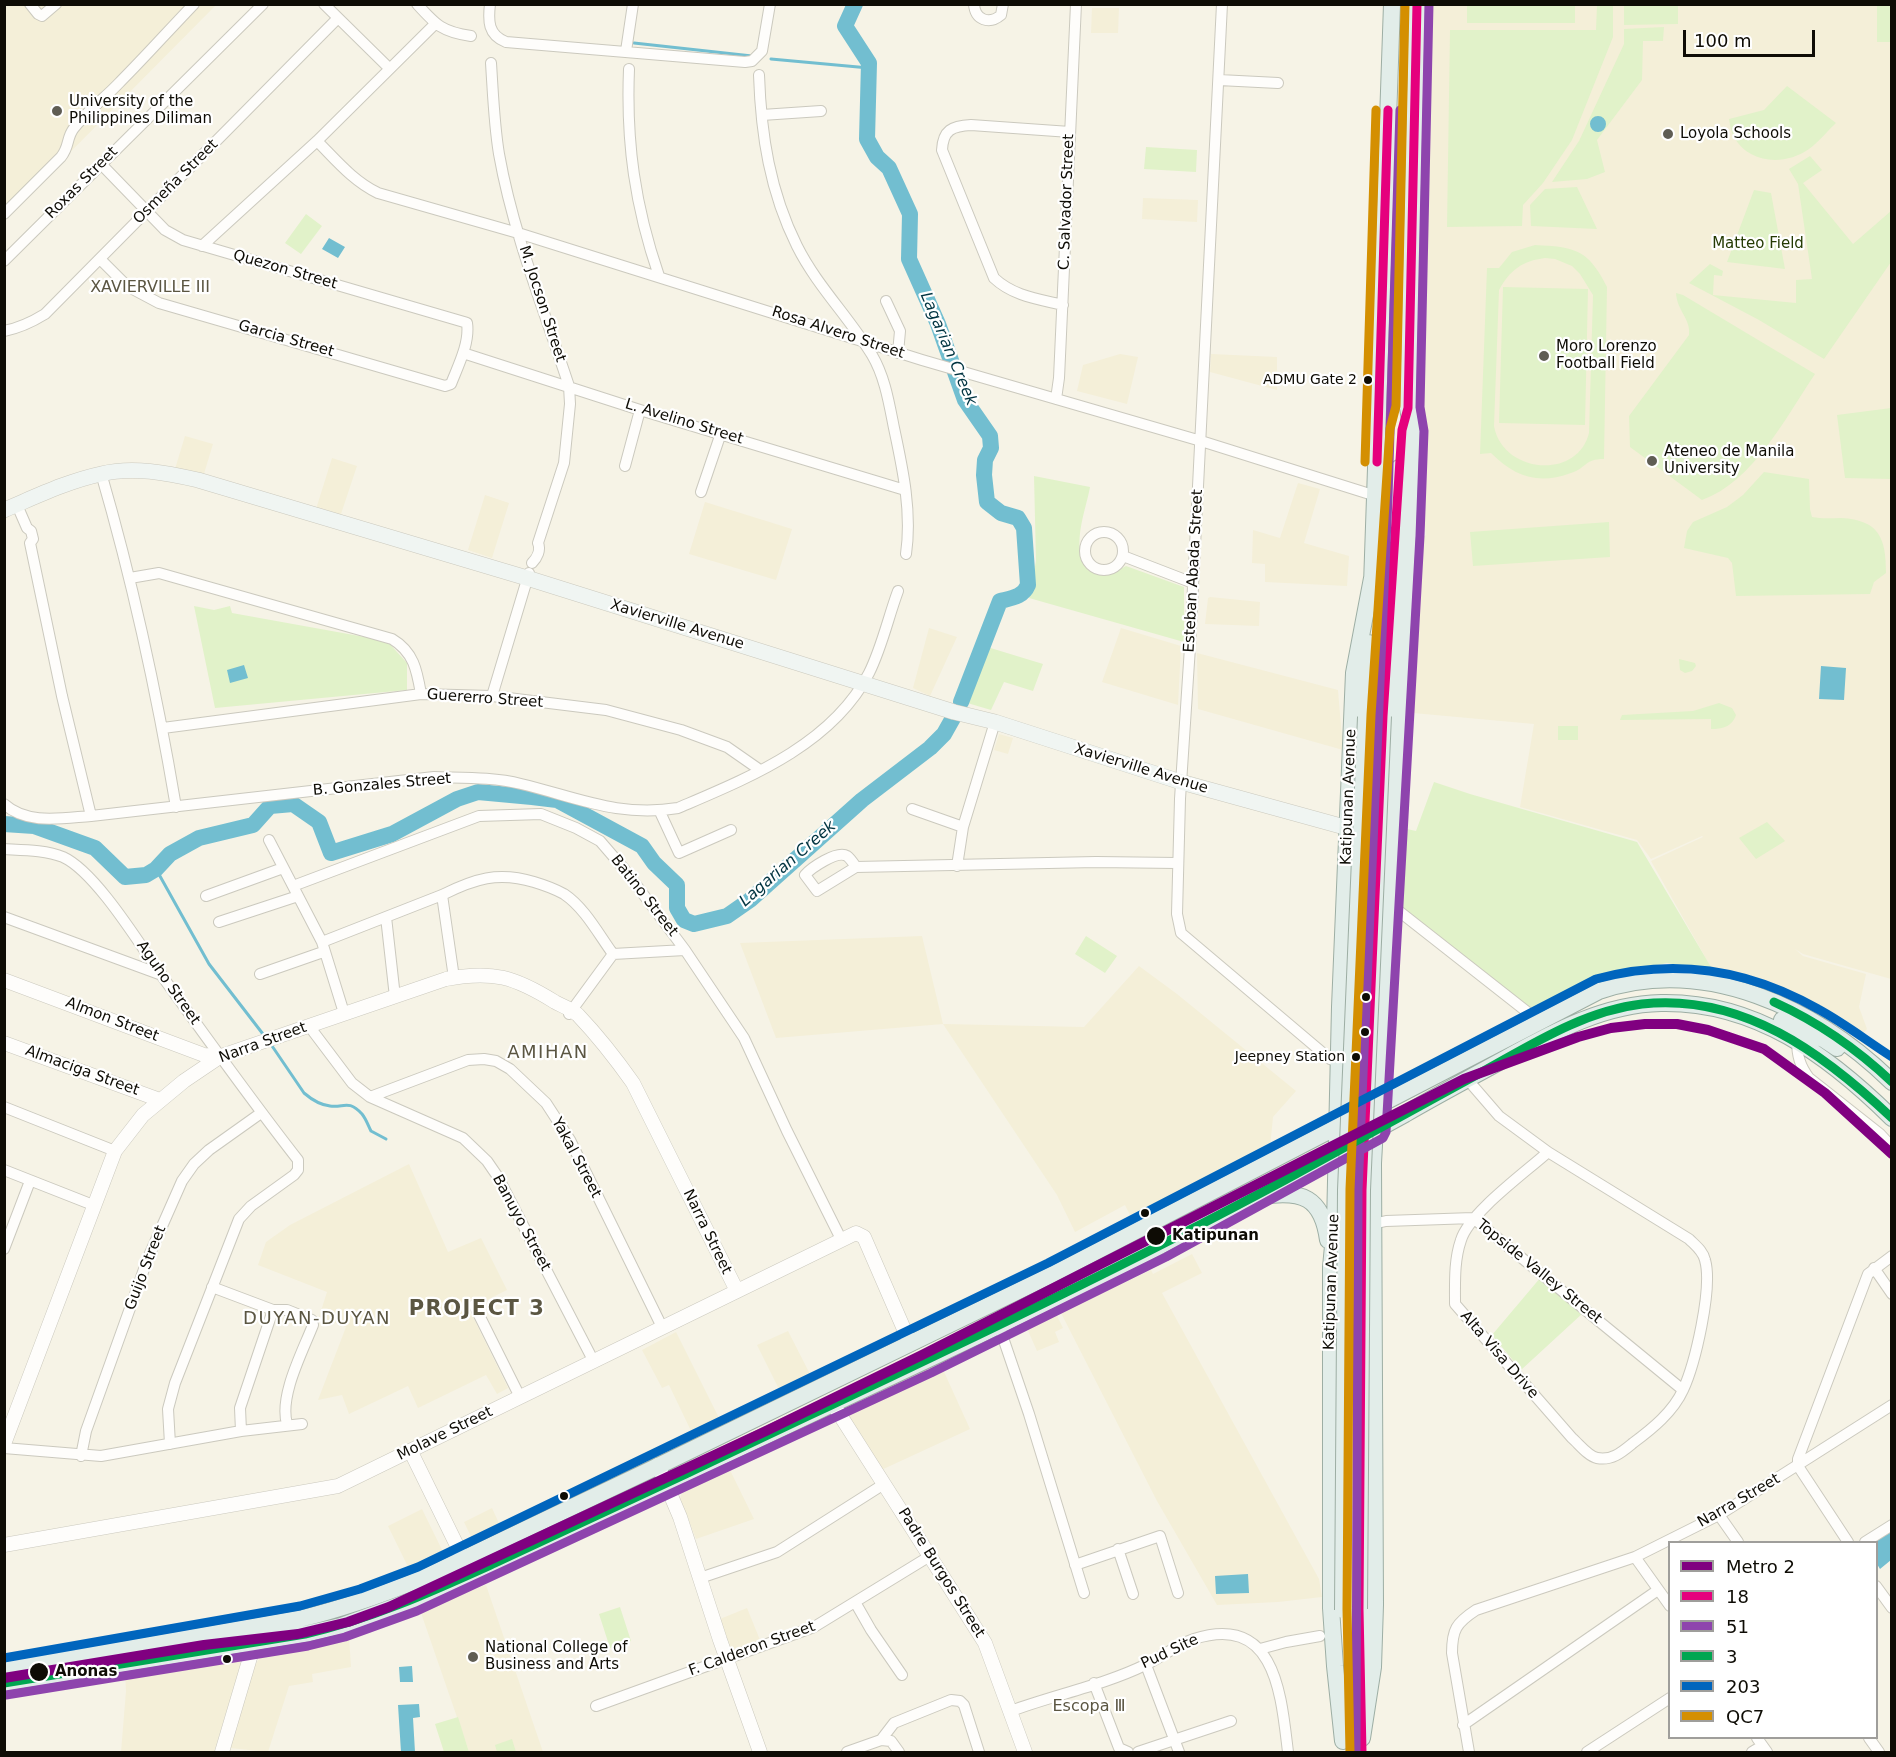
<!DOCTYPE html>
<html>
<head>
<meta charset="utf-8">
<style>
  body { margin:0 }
  #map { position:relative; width:1896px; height:1757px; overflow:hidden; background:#f6f3e6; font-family:"DejaVu Sans",sans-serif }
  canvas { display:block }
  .frame { position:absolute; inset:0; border:6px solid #0e0c05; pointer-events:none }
  .legend { position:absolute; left:1668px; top:1541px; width:210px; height:198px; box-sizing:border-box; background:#fff; border:2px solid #9f9e9b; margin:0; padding:8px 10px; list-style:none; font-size:18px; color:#0e0c05 }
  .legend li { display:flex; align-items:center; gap:12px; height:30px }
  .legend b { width:30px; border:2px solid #9f9e9b }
  .scale { position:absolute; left:1683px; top:30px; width:132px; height:27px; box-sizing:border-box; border:3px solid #0e0c05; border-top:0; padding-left:8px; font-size:18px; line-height:21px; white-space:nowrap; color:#0e0c05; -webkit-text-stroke:4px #fff; paint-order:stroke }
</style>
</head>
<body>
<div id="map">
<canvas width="1896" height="1757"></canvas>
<div class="frame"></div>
<ul class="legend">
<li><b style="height:8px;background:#800080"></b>Metro 2</li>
<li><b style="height:8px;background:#e5007d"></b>18</li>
<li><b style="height:8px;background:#8e44ad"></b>51</li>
<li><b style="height:8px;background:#00a651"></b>3</li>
<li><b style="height:8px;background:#0065bd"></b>203</li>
<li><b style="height:8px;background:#d48f01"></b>QC7</li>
</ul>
<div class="scale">100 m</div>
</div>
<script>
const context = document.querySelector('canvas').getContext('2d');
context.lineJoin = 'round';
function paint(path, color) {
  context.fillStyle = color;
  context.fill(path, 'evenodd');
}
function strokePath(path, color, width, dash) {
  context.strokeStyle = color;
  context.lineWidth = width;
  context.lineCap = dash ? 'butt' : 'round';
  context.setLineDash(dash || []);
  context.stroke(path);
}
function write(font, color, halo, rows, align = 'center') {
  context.font = font + ' "DejaVu Sans",sans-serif';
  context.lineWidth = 4.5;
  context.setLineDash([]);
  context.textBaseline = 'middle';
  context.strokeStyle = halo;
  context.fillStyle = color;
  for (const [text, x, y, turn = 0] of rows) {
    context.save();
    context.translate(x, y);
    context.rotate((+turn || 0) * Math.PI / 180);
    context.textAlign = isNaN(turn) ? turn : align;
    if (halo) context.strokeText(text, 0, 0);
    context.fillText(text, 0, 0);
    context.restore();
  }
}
const built = new Path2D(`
  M5,5H216L5,218Z
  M1423,5H1891V979L1803,954L1795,949L1803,956L1866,974L1859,1007L1867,1029L1862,1035L1829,1014L1803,1001L1713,971L1651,861L1703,837L1702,836L1651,859L1637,840L1520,807L1534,724L1402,712L1415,542L1426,535L1425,527L1412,519Z
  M1092,8H1119L1118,33H1091Z
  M1143,198L1198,200L1197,222L1142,219Z
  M1120,354L1138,357L1127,404L1077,391L1083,365Z
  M1211,354L1277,357V390L1210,372Z
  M185,436L213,444L203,477L175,469Z
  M332,458L357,466L340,517L316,509Z
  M1298,483L1320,489L1304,543L1349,556L1347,586L1265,582V564L1252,563L1253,530L1280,538Z
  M485,495L509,503L492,558L468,550Z
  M705,502L792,529L776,580L689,554Z
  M1210,597L1260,602L1259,626L1205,624L1208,598Z
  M929,628L957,637L930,696L913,688Z
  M1121,628L1181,646L1178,705L1102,682Z
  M1197,653L1338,690L1343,750L1198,709Z
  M999,734L1013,738L1008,754L994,750Z
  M922,936L943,1024L1084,1027L1139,966L1177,994L1296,1091L1273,1117L1270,1147L1130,1215L1125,1205L1075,1232L1057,1195L943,1024L776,1038L740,943Z
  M409,1164L448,1252L481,1238L507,1290L469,1309L508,1388L497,1394L486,1375L418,1408L408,1386L349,1414L342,1395L318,1400L346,1327L319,1317L327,1292L258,1265L266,1242L290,1225Z
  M1192,1254L1202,1273L1162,1293L1319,1579L1322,1597L1278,1602L1217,1605L1157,1501L1061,1313L1151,1270L1153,1274Z
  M1054,1310L1063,1328L1055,1332L1059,1342L1037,1351L1025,1324Z
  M788,1331L812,1378L781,1393L757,1345Z
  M676,1332L721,1422L693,1435L669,1385L662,1388L642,1350Z
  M940,1363L970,1429L879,1471L844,1409Z
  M728,1466L754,1519L696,1539L680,1498L682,1493L685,1486Z
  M492,1508L503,1532L475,1545L464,1522Z
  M422,1509L445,1556L411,1573L388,1526Z
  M486,1585L543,1752H469L420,1610Z
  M747,1608L760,1640L732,1651L720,1619Z
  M349,1636L351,1667L312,1674L313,1682L289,1686L268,1752L230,1748L255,1665L265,1650L286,1645Z
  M233,1654L240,1657L241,1664L214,1752H121L126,1691L125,1672Z`);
const green = new Path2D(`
  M1467,5H1575V23H1467Z
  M1597,5H1613V37L1572,140L1543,183L1523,205L1522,226L1447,227L1450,30H1596Z
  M1624,5H1678V24L1624,25Z
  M1877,5H1891V42H1877Z
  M1664,27L1663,41H1643L1642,80L1597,140L1605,172L1587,179L1552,182L1579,141L1624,44V29Z
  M1787,86L1836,123C1827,131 1819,142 1809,149C1785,166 1749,164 1734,137C1731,132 1730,125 1729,119L1764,110Z
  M1146,147L1197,150L1196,172L1144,169Z
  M1810,156L1822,170L1803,183L1853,244L1891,211V262L1824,359L1759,320L1689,283L1710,264L1723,271L1722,276L1714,275L1713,295L1796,303V280L1812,279L1798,184L1789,169Z
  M1577,187L1597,229L1531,226L1530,205L1545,189Z
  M1754,190L1771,193L1785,269L1727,262Z
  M306,214L322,226L301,254L285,243Z
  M1535,245C1575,247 1588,249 1607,287L1604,459C1584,459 1587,468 1571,473C1538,485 1515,477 1491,453L1480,454L1487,268H1499L1512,252ZM1545,258L1555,259L1572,266L1580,274L1593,295L1589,433C1577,481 1502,473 1494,426L1499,290C1510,270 1522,261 1545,258Z
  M1503,287L1588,289L1585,425L1499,423Z
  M1676,293L1683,295L1815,374C1786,417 1753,482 1702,500L1630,447L1629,416L1689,335C1691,319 1677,311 1676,293Z
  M1891,408V479L1845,478L1837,415Z
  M1764,472L1809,479L1810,509L1812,517C1822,519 1832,518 1841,518C1880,520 1886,539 1886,573L1874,582L1870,594L1736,596L1732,563L1728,558L1684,548L1687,531L1693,522L1727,507L1743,495Z
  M1034,476L1090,487C1086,511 1066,558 1095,571C1107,576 1115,572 1126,566L1184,587V642L1029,598L1036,561Z
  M1609,522L1610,557L1473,566L1470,532Z
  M194,606L214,610L230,606L232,613L387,641L407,663V690L215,708Z
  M984,646L1043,664L1033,691L1004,682L991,710L964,702Z
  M1679,659L1695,663L1696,666L1692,671L1685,673L1680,670Z
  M1719,703L1732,708L1736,715C1732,727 1722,729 1711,729V719L1620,720L1622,715L1693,711Z
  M1558,726H1578V740H1558Z
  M1434,782L1470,794L1637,842L1714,972L1667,963L1626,971L1593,984L1585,982L1532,1014L1392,901L1398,827L1416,831Z
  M1767,822L1785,841L1756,859L1739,838Z
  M1086,936L1117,956L1105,973L1075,954Z
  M1541,1277L1583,1313L1521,1370L1492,1335Z
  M620,1607L631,1641L610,1648L599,1614Z
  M458,1717L469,1752H444L435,1724Z
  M512,1739L516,1752H497L495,1745Z`);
const water = new Path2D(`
  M1590 124a8 8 0 1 1 16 0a8 8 0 1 1-16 0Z
  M329,238L345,247L338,258L322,249Z
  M244,665L248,678L230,683L227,670Z
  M1821,666L1846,668L1844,700L1819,699Z
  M1891,1532V1560L1880,1569L1877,1564L1876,1542H1874Z
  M1248,1574L1249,1593L1216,1594L1215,1576Z
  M412,1666L413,1682H400L399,1667Z
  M419,1704L420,1717L413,1718L415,1752H401L398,1705Z`);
const stream = new Path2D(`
  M634,43L752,56
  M771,59L869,68
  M156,869L209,964L266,1038
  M270,1043L304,1093C311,1099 321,1105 330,1106C344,1108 348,1099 362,1114C366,1119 368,1125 371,1131L386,1139`);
const river = new Path2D(`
  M855,4L845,26L869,63L867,139L877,157L889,168L910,214L909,259L938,324L965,400L990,436L991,448L985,460L984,475L987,502L1001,513L1018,518L1024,528L1028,585C1023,597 1012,598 1000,601L961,702
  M4,824L34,826L95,848L125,877L146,875L156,869L170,854L199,838L253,825L270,806L293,804L319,822L331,853L392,834L457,799L478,792L532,797L557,800L642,846L654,863L677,885V908L684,920L694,924L727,916L750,900L862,800L930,748L944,734L953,718`);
const minor = new Path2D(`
  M30,4L38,14L42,16L56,4
  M324,4L389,68
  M417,4C436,25 442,32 471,36
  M490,4C488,21 488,35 506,42L745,62L752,61L762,51L770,4
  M974,4C975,20 989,25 1001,15L1003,4
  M1222,4L1190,647L1180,799L1177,914L1181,933L1330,1059L1339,1062
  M626,51L633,4
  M491,63C493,93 494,124 499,154C513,233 544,310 569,386L570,404L564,463L538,543C541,550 537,558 532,563
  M629,69C626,143 635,206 659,276
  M759,75C761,135 770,192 797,246C817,286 849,317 872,355C885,377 889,403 894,428C903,470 912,512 906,554
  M1219,80L1278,83
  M762,115L821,111
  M317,141C336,160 353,181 378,193L518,233L922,360L1201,441L1376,496
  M4,214L61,157C70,146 66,138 74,128C87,111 105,98 120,82C145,57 169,30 194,4
  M202,246L317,141L435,24
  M100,259L127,286L159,303L445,386L451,384C458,366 470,343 467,323L464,322L183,240L165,230L101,164
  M4,261L263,4
  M886,301L900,331L898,353
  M1063,305C1038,299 1013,296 994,278L942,150C943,130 952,126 971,125L1070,132
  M4,331C20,328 32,322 45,314L338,18
  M463,353L640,410L905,490
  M1056,399L1059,378L1076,4
  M625,466L640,410
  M101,473C133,583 157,694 176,807
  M701,492L721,433
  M17,505L27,528L31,531L33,539L30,543L62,696L91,816
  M1085 551a19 19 0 1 1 38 0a19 19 0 1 1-38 0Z
  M1123,556L1193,583
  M130,578L159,573L392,639C414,652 417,671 421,694
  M492,696L529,573
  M163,728L421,694L492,696L606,710L681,730L727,747L760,770
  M4,804C27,825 62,818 91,816L434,777C462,778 493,777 521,784C576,797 619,818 678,808C748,778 832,745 869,673C882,647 888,618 898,591
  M912,809L963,827
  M660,812L679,853L731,830
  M269,840L322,942L344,1013
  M4,849C23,850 46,850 63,857C96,872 140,945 162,976C207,1038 251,1100 298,1160V1170L294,1175L251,1206L239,1219L175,1383L168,1409L170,1444
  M957,866L963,827L995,722
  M856,867L817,891L805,875C811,868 837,850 847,856C850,858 854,864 856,867L1096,862L1177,863
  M293,886L479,816L541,814L576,828L600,841L625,870L685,950L744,1038L787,1131L841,1239
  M442,895L454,978
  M206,896L283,868
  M1386,901L1540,1022
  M4,917L162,975
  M386,917L395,997
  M219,922L298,896
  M322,942L442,895C474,879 498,871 534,882C544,885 555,889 564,894C585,908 599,935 613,954
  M613,954L685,950
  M260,974L323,952
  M569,1014L613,954
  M309,1026L352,1083L370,1097L463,1138L487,1161L498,1177L593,1360
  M1797,1040C1797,1056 1800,1066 1809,1078L1880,1134L1892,1147
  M1467,1079L1499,1116L1548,1152L1689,1239C1696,1246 1703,1251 1705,1260C1713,1288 1695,1364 1683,1390C1673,1412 1652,1429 1633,1443C1622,1452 1612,1461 1597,1458C1588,1456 1579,1444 1572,1438L1455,1304C1455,1282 1454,1260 1461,1240C1469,1213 1526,1172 1548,1152
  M370,1097L468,1060L484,1059L496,1061L510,1069L546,1103L570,1140L662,1327
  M4,1107L115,1151
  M4,1170L93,1205
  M1373,1224L1386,1221L1473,1218L1683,1390
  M4,1249L30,1181
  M1874,1268L1892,1294
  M212,1287L273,1310H287L312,1320L313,1325C302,1353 279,1396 287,1424
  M474,1305L520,1397
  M999,1326L1029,1414L1084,1593
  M241,1431L240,1408L273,1310
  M4,1448L101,1456L241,1431L302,1424
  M81,1456L86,1431L148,1258L182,1181L194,1164L209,1150L261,1113
  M1798,1466V1459L1868,1274L1892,1256
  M1798,1466L1848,1542
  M1719,1515L1738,1542
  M1865,1542L1892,1525
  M1118,1549L1133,1594
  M1635,1557L1670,1606
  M1075,1565L1160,1536L1178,1593
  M700,1578L777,1552L884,1484
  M1876,1586L1892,1608
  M855,1602L871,1630L902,1675
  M1260,1649L1286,1642L1320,1636
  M1146,1665L1179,1752
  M1094,1683L1119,1748L1128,1752
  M596,1706L814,1627L930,1556
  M1011,1711C1054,1695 1104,1685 1145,1665C1162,1657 1176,1645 1194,1639C1276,1613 1281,1695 1288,1752
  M1463,1725L1658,1590
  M1757,1738L1767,1752
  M1869,1738L1879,1752
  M881,1740L894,1723L951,1700L960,1701L964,1705L979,1752
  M847,1752L881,1740L891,1741L899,1752
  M1138,1752L1231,1721
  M1469,1752L1452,1653C1452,1630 1456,1623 1476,1610L1635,1557L1719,1515L1892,1405
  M1587,1752L1670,1698
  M1752,1752L1762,1746`);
const tertiary = new Path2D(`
  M4,980L204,1055L221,1056
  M4,1043L160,1100
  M833,1404L985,1643L1025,1752
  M4,1444L115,1151L143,1115L184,1081L221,1056L446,979C493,970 515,977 555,1002C562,1006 572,1009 578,1015C598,1036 616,1059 633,1083L737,1291
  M411,1452L468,1568
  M658,1465L680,1517L720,1640L760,1752
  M4,1545L338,1486L856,1233L864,1237L910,1343
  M222,1752L257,1634`);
const secondary = new Path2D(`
  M4,510C35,497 68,481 101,474C133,466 167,473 198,480L527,578L954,712L995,722L1181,782L1348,828`);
const primary = new Path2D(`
  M1372,584L1392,4
  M1383,716L1399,468
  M1366,717L1369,643
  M1782,1020L1825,1040L1837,1048
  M1262,1196C1302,1190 1322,1197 1328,1240
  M1359,1609L1360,1698
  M4,1670L303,1618C345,1608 383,1594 423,1578L650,1470L1053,1274L1599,991C1705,955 1816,1008 1892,1082
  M4,1683L305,1634L341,1626L413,1600C550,1539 685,1474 820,1410C935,1356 1050,1303 1164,1244C1245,1202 1325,1158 1405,1114C1436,1096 1468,1079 1499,1062C1550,1034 1602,1004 1661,1003C1755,1001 1828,1055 1892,1118
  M1362,1738L1373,1667L1375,1605L1373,1163L1408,536L1412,431L1408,408L1417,4
  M1343,1741L1335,1666L1331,1608V1267L1335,1225L1340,1007L1354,673L1373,573`);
const primaryBridge = new Path2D(`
  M1359,1609L1362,1190L1383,716
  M1343,1610L1346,1190L1366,717`);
const bus1 = new Path2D(`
  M1377,462L1388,110
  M1362,1752L1359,1609L1362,1190L1383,716L1402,430L1408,408L1417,4`);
const bus2 = new Path2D(`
  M6,1695L308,1646L345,1637L417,1611L931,1373L1166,1257L1383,1138L1386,1132L1420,536L1424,431L1420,407L1429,4
  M1356,1752L1358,1190L1388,497L1400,110`);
const bus3 = new Path2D(`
  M1774,1002C1818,1022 1856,1048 1892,1082
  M4,1683L305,1634C372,1619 433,1591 495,1563C560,1533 624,1503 688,1473C889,1377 1090,1285 1285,1180C1350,1144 1415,1108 1480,1073C1531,1045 1583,1011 1642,1004C1742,993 1823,1053 1892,1118`);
const bus4 = new Path2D(`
  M4,1658L300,1606L360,1589L418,1567L1048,1263L1596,979C1673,958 1748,969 1818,1009C1844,1023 1867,1041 1892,1057`);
const bus5 = new Path2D(`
  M1365,462L1376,110
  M1350,1752L1347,1609L1350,1189L1371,715L1390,429L1396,406L1405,4`);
const metro1 = new Path2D(`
  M4,1678L204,1645L298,1634L348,1622L389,1607L766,1431L922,1355L1464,1079L1578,1037L1611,1028L1645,1024H1677L1708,1030L1764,1049L1825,1093L1892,1154`);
const markers = [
  [57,111,6,"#5f5d54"],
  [1668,134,6,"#5f5d54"],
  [1544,356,6,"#5f5d54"],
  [1368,380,5,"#0e0c05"],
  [1652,461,6,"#5f5d54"],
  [1366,997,5,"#0e0c05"],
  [1365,1032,5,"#0e0c05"],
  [1356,1057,5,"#0e0c05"],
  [1145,1213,5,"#0e0c05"],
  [1156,1236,10,"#0e0c05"],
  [564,1496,5,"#0e0c05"],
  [473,1657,6,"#5f5d54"],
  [227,1659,5,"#0e0c05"],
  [39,1672,10,"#0e0c05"]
];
const busNames = [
  ["ADMU Gate 2",1357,380],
  ["Jeepney Station",1345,1057]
];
const poiNames = [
  ["University of the",69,102],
  ["Philippines Diliman",69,119],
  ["Loyola Schools",1680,134],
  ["Moro Lorenzo",1556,347],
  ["Football Field",1556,364],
  ["Ateneo de Manila",1664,452],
  ["University",1664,469],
  ["National College of",485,1648],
  ["Business and Arts",485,1665]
];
const streetNames = [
  ["Osmeña Street",176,182,-45],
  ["Roxas Street",82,183,-45],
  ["C. Salvador Street",1067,202,-88],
  ["Quezon Street",285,270,16],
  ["M. Jocson Street",542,304,72],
  ["Rosa Alvero Street",838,333,18],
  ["Garcia Street",286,339,16],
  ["L. Avelino Street",684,422,17],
  ["Esteban Abada Street",1194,571,-87],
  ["Xavierville Avenue",677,625,17],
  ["Guererro Street",485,699,4],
  ["Xavierville Avenue",1141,769,17],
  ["B. Gonzales Street",382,785,-5],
  ["Katipunan Avenue",1349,797,-88],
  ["Batino Street",644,896,52],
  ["Aguho Street",168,983,55],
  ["Almon Street",112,1020,21],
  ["Narra Street",263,1043,-20],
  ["Almaciga Street",82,1071,20],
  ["Yakal Street",576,1158,62],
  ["Banuyo Street",521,1223,62],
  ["Narra Street",707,1232,64],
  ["Guijo Street",146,1268,-69],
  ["Topside Valley Street",1539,1272,39],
  ["Katipunan Avenue",1332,1282,-88],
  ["Alta Visa Drive",1499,1355,49],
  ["Molave Street",445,1434,-26],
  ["Narra Street",1739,1501,-30],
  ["Padre Burgos Street",941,1573,58],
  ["F. Calderon Street",752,1649,-20],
  ["Pud Site",1170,1652,-25]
];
const parkNames = [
  ["Matteo Field",1758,244]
];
const stopNames = [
  ["Katipunan",1172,1236],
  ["Anonas",55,1672]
];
const neighbourhoodNames = [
  ["XAVIERVILLE III",150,288],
  ["Escopa Ⅲ",1089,1707]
];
const waterNames = [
  ["Lagarian Creek",948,349,67],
  ["Lagarian Creek",788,864,-41]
];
const quarterNames = [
  ["AMIHAN",548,1053],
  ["DUYAN-DUYAN",317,1319]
];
const districtNames = [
  ["PROJECT 3",477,1310]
];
paint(built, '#f4efd8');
paint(green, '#e1f2c9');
paint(water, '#72bed0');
strokePath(stream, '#72bed0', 3);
strokePath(river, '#72bed0', 16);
strokePath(minor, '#cbc9be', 12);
strokePath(tertiary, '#cbc9be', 15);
strokePath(secondary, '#cbc9be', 16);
strokePath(primary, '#9daea4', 18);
strokePath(minor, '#fefdfb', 10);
strokePath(tertiary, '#fefdfb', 14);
strokePath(secondary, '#f0f5f2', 15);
strokePath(primary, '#e2ede9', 16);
strokePath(primaryBridge, '#9daea4', 18, []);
strokePath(primaryBridge, '#e2ede9', 16);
strokePath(bus1, '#e5007d', 9);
strokePath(bus2, '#8e44ad', 9);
strokePath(bus3, '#00a651', 9);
strokePath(bus4, '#0065bd', 9);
strokePath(bus5, '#d48f01', 9);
strokePath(metro1, '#800080', 10);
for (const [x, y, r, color] of markers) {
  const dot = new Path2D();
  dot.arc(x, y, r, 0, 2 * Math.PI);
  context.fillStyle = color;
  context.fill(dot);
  strokePath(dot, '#fff', 2);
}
write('14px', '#0e0c05', '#fff', busNames, 'right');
write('15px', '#0e0c05', '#fff', poiNames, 'left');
write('15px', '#0e0c05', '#fff', streetNames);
write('15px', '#253b04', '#fff', parkNames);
write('bold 15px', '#0e0c05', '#fff', stopNames, 'left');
write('16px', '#5b5642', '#fff', neighbourhoodNames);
write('italic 16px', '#013441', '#fff', waterNames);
context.letterSpacing = '1.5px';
write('18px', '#5b5642', '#fff', quarterNames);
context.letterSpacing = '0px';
context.letterSpacing = '1.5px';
write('bold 21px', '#5b5642', '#fff', districtNames);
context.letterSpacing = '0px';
</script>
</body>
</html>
